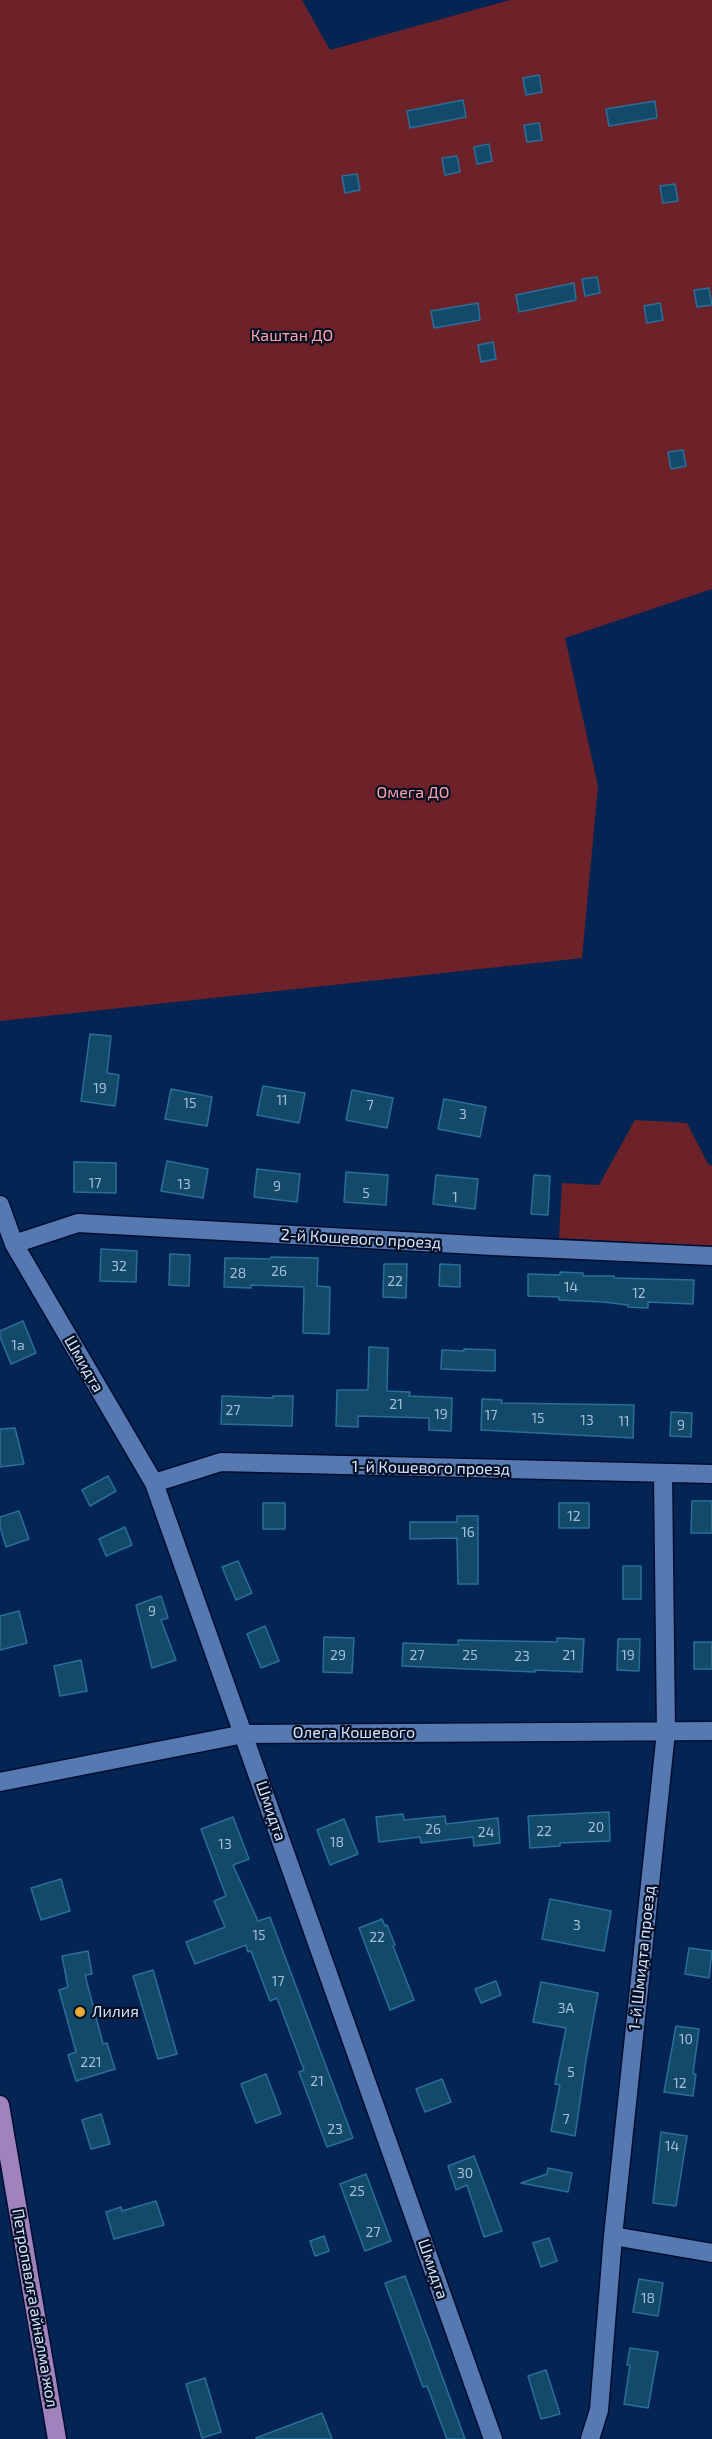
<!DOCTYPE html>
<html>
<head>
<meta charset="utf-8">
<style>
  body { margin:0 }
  canvas { display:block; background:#042454 }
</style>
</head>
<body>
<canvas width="712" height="2439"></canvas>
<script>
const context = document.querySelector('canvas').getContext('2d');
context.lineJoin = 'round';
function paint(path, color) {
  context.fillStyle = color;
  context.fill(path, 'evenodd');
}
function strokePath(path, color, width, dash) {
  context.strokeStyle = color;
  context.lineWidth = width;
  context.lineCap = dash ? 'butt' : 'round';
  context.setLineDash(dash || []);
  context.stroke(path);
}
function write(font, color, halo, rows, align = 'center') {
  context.font = font + ' "Exo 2",sans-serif';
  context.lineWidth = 4.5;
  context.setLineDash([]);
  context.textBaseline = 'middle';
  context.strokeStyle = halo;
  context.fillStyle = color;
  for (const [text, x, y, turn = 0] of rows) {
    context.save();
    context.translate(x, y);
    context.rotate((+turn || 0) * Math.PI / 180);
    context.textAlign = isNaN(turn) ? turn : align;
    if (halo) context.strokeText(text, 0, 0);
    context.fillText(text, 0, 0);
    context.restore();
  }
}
const green = new Path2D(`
  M0,0H302L330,50L510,0H712V589L565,638L598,786L582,958L0,1021Z
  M635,1120L687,1123L708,1164L712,1166V1246L559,1238L562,1183L599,1185Z`);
const building = new Path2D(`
  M539,75L542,92L526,95L523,78Z
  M463,100L466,117L410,128L407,111Z
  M655,101L657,118L609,126L606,109Z
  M539,123L542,140L527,142L524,125Z
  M489,144L492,161L477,164L474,147Z
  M457,156L460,172L445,175L442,158Z
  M357,174L360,190L345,193L342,176Z
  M675,184L678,201L663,203L660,186Z
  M597,277L600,293L585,296L582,279Z
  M574,283L576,300L519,312L516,295Z
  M709,288L712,305L697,307L694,290Z
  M478,303L480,320L434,328L431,311Z
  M660,303L663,320L647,323L644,306Z
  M493,342L496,359L481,362L478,345Z
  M683,450L686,466L671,469L668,452Z
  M90,1034L111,1036L107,1073L119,1075L115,1106L81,1101Z
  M263,1086L305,1093L299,1123L257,1115Z
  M171,1089L212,1097L207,1126L165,1119Z
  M352,1090L393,1098L387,1128L346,1120Z
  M444,1099L486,1107L480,1137L438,1129Z
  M167,1161L208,1169L203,1198L161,1191Z
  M74,1162L116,1163V1193L74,1192Z
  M257,1169L300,1174L297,1202L254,1197Z
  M346,1172L388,1175L386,1205L344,1202Z
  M436,1175L478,1179L475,1209L433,1204Z
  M534,1175L550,1176L548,1215L531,1214Z
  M101,1249L137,1251L136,1282L100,1281Z
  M170,1254L190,1255L189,1286L169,1285Z
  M271,1257L318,1258L317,1286L330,1287L329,1334L303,1333L304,1287L251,1285V1288L224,1287L225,1258L270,1259Z
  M384,1264H407L406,1298L383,1297Z
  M440,1264L460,1265V1287L439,1286Z
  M560,1272L583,1273V1276H614V1278L694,1280L693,1304L648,1302V1308L628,1307V1305L604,1302L559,1300V1297L528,1296V1274L560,1275Z
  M23,1321L36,1353L11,1364L0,1337V1331Z
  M369,1347L388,1348L387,1391L410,1392L409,1396L452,1398L451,1431L429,1430V1418L358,1416V1427L336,1426L337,1390H368Z
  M464,1349L495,1350V1371L441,1369L442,1350L464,1351Z
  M222,1396L273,1398V1396H293L292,1426L221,1424Z
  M482,1399L502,1400L501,1403L634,1405L633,1438L481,1430Z
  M671,1412L692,1413L691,1437L670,1436Z
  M15,1428L24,1464L0,1467V1429Z
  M108,1476L116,1491L90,1506L82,1490Z
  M692,1501H712V1533H691Z
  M263,1503H285V1529H263Z
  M559,1503H589V1528H559Z
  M19,1511L29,1539L6,1547L0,1527V1517Z
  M457,1516H478V1584H458L457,1538L410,1539V1522H457Z
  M125,1527L132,1545L106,1556L99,1539Z
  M238,1561L252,1593L236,1600L222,1567Z
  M623,1566H641V1599H623Z
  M161,1596L168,1618L161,1620L176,1660L152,1668L136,1605Z
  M19,1611L27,1643L0,1650V1616Z
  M265,1626L279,1661L261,1668L247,1634Z
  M324,1637L354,1638L352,1673L323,1672Z
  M557,1638L584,1639L582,1672L535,1670V1672L402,1666L403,1643L458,1645V1640L557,1642Z
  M618,1639H640L639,1671L617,1670Z
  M694,1642H712V1669H694Z
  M81,1660L87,1691L60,1696L54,1666Z
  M609,1812L610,1841L560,1843V1846L530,1848L528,1816Z
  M403,1814L404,1820L445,1816L446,1824L498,1818L500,1843L474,1846L473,1837L421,1843L420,1837L379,1842L376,1817Z
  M233,1817L249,1859L233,1865L258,1921L270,1917L353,2138L327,2147L299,2072L304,2070L277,1998L270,2001L251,1951L248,1952L246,1945L195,1964L186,1942L225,1927L214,1901L226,1896L201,1829Z
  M344,1819L358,1854L330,1865L317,1830Z
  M61,1879L70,1911L41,1920L31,1888Z
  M550,1899L611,1911L604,1951L542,1939Z
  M382,1919L385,1926L387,1925L395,1945L393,1946L414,2000L390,2010L359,1928Z
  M689,1948L712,1951L709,1978L685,1974Z
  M88,1951L92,1974L85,1975L103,2044L107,2043L115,2069L76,2081L68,2055L76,2052L59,1990L68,1987L62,1956Z
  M153,1970L177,2054L158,2059L133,1976Z
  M496,1981L501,1995L481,2003L475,1989Z
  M541,1982L598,1993L586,2060L575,2136L551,2131L560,2085L555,2084L566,2028L533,2022Z
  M676,2026L699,2029L693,2074H696L693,2096L664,2092Z
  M266,2074L281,2114L256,2123L241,2084Z
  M442,2079L451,2102L425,2112L416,2089Z
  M101,2114L110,2144L91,2149L82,2120Z
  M661,2132L687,2136L676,2206L653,2203Z
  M474,2156L502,2231L484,2237L467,2185L456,2190L448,2166Z
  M548,2168L572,2173L568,2192L521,2183L547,2174Z
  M366,2174L391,2241L365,2251L340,2184Z
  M156,2201L164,2225L114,2239L106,2212L121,2207L122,2211Z
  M324,2236L329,2251L315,2256L310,2241Z
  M549,2238L557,2261L541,2267L533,2243Z
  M405,2276L435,2357L465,2439H447L427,2386L423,2387L385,2283Z
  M639,2279L663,2283L658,2316L633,2312Z
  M630,2348L658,2352L648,2408L624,2404L630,2365H627Z
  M546,2370L560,2414L541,2419L528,2376Z
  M205,2378L221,2432L202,2438L186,2384Z
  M322,2413L332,2439H256V2438Z`);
const minor = new Path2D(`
  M0,1205L14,1244L154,1483L493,2439
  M14,1244L78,1223L493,1246L712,1256
  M154,1483L221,1462L712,1474
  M0,1782L244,1734L712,1731
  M613,2236L712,2253
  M590,2439L599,2410L613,2236L666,1732L663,1474`);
const trunk = new Path2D(`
  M0,2105L57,2439`);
const markers = [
  [80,2012,6,"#e9ab38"]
];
const numberNames = [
  ["19",100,1088],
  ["11",282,1100],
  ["15",190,1103],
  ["7",370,1105],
  ["3",463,1114],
  ["17",95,1183],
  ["13",184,1184],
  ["9",277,1186],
  ["5",366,1193],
  ["1",455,1197],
  ["32",119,1266],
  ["26",279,1271],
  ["28",238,1273],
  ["22",395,1281],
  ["14",571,1287],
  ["12",639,1293],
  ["1а",18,1345],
  ["21",396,1404],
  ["27",233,1410],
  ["19",441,1414],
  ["17",491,1415],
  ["15",538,1418],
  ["13",587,1420],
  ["11",624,1421],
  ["9",681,1425],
  ["12",574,1516],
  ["16",468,1532],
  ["9",152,1611],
  ["29",338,1655],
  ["27",417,1655],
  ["25",470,1655],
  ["21",569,1655],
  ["19",628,1655],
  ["23",522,1656],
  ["20",596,1827],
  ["26",433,1829],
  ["22",544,1831],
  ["24",486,1832],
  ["18",337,1842],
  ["13",225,1844],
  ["3",577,1925],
  ["15",259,1935],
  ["22",377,1937],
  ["17",278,1981],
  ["3А",566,2008],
  ["10",686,2039],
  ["221",91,2062],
  ["5",571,2072],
  ["21",317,2081],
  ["12",680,2083],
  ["7",566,2119],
  ["23",335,2129],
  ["14",672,2146],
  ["30",465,2173],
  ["25",357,2191],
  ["27",373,2232],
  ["18",648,2298]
];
const parkNames = [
  ["Каштан ДО",292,336],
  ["Омега ДО",413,793]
];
const streetNames = [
  ["2-й Кошевого проезд",361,1239,3],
  ["Шмидта",84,1364,60],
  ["1-й Кошевого проезд",431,1468,1],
  ["Олега Кошевого",354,1733],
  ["Шмидта",271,1811,71],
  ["1-й Шмидта проезд",642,1958,-84],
  ["Шмидта",433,2269,71],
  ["Петропавлға айналма жол",35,2308,80]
];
const poiNames = [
  ["Лилия",92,2012]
];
paint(green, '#6c2228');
paint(building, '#134a69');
strokePath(building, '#296f99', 1.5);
strokePath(minor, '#000d30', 21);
strokePath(trunk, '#000d30', 21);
strokePath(minor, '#5579b0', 18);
strokePath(trunk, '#a082bc', 18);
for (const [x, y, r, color] of markers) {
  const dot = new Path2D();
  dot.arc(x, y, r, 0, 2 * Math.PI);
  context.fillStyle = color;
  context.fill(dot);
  strokePath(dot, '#040f24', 2);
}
write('14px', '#a3bed7', null, numberNames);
write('16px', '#fea2a3', '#040f24', parkNames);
write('16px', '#d3e4fc', '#040f24', streetNames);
write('16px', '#d3e4fc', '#040f24', poiNames, 'left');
</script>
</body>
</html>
